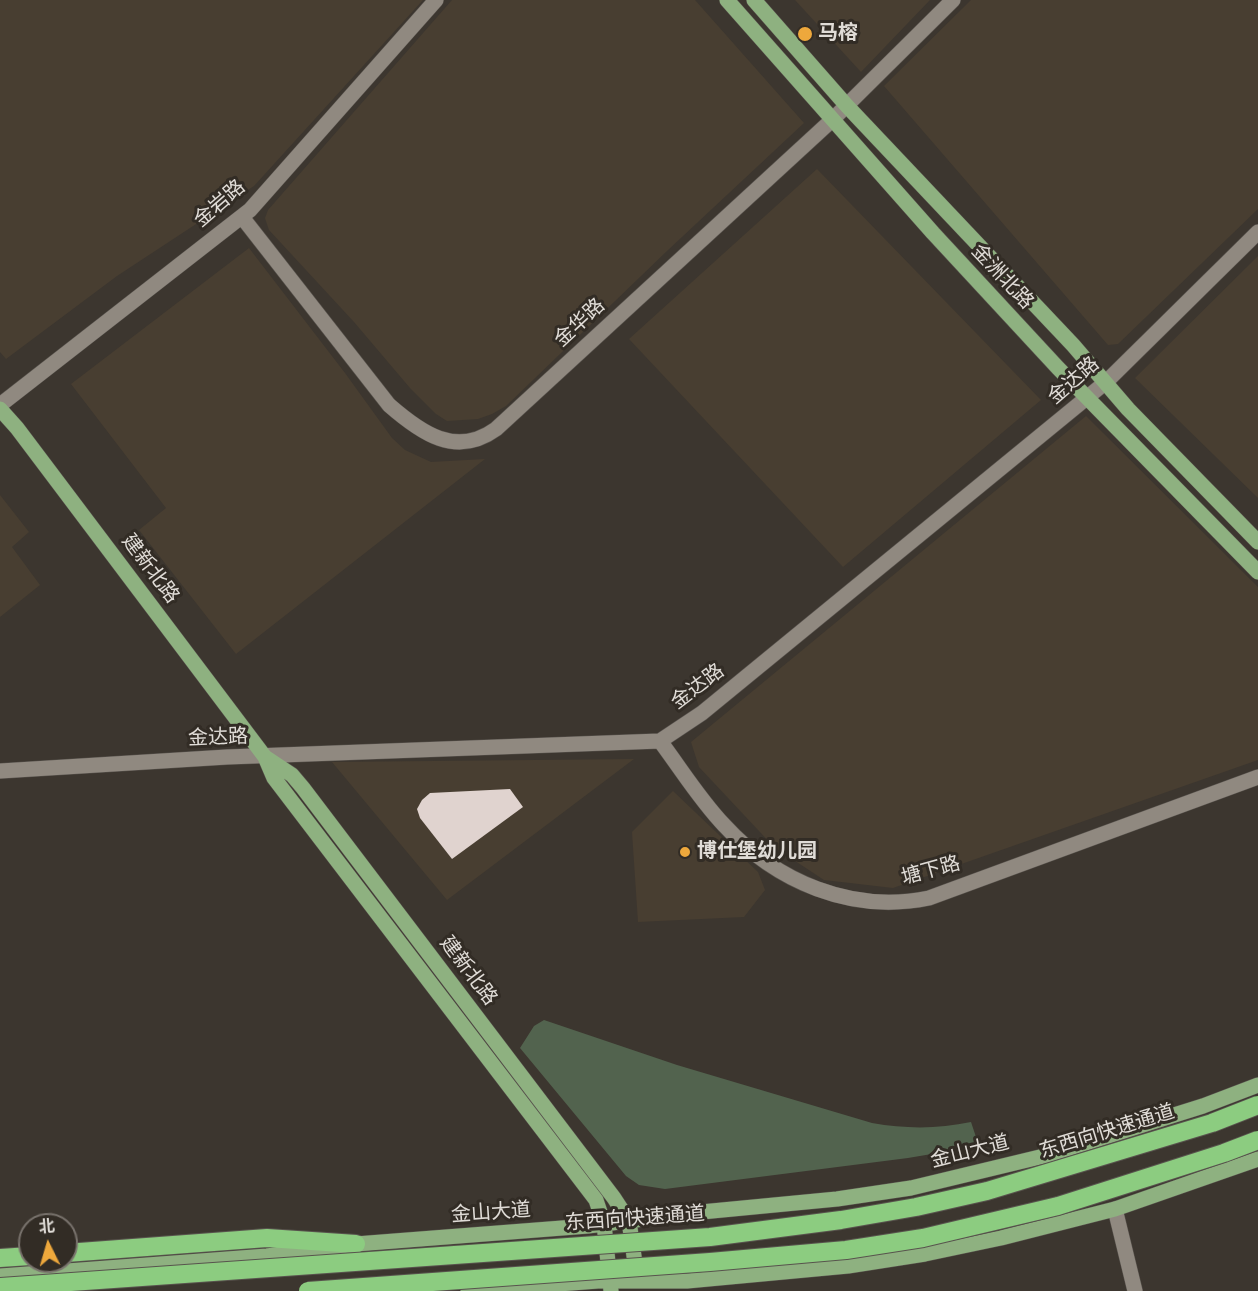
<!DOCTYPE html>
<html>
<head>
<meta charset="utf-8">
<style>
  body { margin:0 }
  #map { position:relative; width:1258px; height:1291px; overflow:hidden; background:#3c362f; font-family:"Space Grotesk","Noto Sans SC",sans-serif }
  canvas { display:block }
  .north { position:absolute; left:18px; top:1213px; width:60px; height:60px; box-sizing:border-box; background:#322c25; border:2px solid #78726c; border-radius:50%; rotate:355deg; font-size:16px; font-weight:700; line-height:24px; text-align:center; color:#e0dcd7 }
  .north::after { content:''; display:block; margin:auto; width:21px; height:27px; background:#eea83c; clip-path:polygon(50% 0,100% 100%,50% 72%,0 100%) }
</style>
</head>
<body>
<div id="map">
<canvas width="1258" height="1291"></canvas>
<div class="north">北</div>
</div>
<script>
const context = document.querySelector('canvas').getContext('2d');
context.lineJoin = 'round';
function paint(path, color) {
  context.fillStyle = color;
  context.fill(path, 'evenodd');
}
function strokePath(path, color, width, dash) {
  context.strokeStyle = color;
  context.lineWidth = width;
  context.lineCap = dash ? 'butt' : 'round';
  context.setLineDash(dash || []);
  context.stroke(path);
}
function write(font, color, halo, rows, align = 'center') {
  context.font = font + ' "Space Grotesk","Noto Sans SC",sans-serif';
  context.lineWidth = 6;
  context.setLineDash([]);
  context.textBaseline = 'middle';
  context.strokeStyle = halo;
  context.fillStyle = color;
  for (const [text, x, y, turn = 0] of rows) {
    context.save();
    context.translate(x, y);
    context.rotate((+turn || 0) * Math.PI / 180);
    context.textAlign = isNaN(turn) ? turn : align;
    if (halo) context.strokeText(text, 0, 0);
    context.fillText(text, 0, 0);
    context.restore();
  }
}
const built = new Path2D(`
  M0,0H423L254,186L117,276L6,359L0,352Z
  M452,0H695L804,123L667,251L506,406L492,414L478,419L447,421L436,414L410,388L354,322L269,230L265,218L268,210Z
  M795,0H930L861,72Z
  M971,0H1258V209L1118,344L1108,345L884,86Z
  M817,169L1041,400L843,567L629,339Z
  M249,248L345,373L392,438L405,450L431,462L485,459L236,654L139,530L166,508L71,384Z
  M1258,256V498L1135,378Z
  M1086,416L1258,587V760L893,888L824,880L774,847L699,767L691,742Z
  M0,495L29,532L12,547L40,585L0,617Z
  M634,759L447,900L332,762Z
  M673,791L758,872L765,890L744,917L638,922L632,832Z`);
const green = new Path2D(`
  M544,1020L677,1065L872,1123C906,1129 938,1129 971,1122L979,1146L908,1158L665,1189L639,1185L626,1176L520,1048L534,1026Z`);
const building = new Path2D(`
  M510,789L523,807L452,859L420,818L417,809L422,800L430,793Z`);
const minor = new Path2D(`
  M242,217L389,405C421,433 456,458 496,429L832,120L953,0
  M0,405L250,210L436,0
  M660,741C681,769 700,800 724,825C776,882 852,914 929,898L1258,777
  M0,771L227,757L660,741L702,713L1106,382L1258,232
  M1115,1209L1135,1291`);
const major = new Path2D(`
  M727,0L933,233L1058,368L1258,572
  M754,0L847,106L1073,345L1128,409L1258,542
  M0,409L17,428L265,757L274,778L596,1200L604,1224L611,1291
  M265,757L292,775L303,788L614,1198L629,1221L637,1277
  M0,1276L267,1256L356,1244L588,1226L691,1213L837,1199L911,1188L1044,1156L1203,1106L1258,1085
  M468,1291L598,1281H687L848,1266L925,1254L1001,1238L1115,1209L1258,1159`);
const highway = new Path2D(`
  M66,1253L267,1238L356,1244
  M0,1258L30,1256`);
const highwayBridge = new Path2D(`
  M0,1287L710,1237L841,1220L916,1207L987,1191L1212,1123L1258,1105
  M308,1291L710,1262L846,1250L923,1238L1058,1206L1224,1153L1258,1140`);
const markers = [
  [805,34,8,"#eea83c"],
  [685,852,6,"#eea83c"]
];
const poiNames = [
  ["马榕",818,34],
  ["博仕堡幼儿园",697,852]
];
const streetNames = [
  ["金岩路",220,204,-41],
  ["金洲北路",1002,277,47],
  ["金华路",580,323,-43],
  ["金达路",1074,381,-41],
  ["建新北路",150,569,53],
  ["金达路",698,687,-37],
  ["金达路",218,738,-2],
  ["塘下路",931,871,-15],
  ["建新北路",468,971,53],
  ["东西向快速通道",1107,1132,-17],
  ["金山大道",970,1152,-14],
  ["金山大道",491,1213,-4],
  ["东西向快速通道",635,1219,-4]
];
paint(built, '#483e31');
paint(green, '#52634e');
paint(building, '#e0d3cf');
strokePath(minor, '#58534d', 16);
strokePath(major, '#58534d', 16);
strokePath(highway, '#58534d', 20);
strokePath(minor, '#908980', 15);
strokePath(major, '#8eb180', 15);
strokePath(highway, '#8ccc80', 18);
strokePath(highwayBridge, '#58534d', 20, []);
strokePath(highwayBridge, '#8ccc80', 18);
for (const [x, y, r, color] of markers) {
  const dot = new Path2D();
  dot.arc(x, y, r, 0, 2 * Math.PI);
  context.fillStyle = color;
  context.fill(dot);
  strokePath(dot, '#322c25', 2);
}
write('bold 20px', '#e0dcd7', '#322c25', poiNames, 'left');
write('20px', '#e0dcd7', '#322c25', streetNames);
</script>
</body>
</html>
